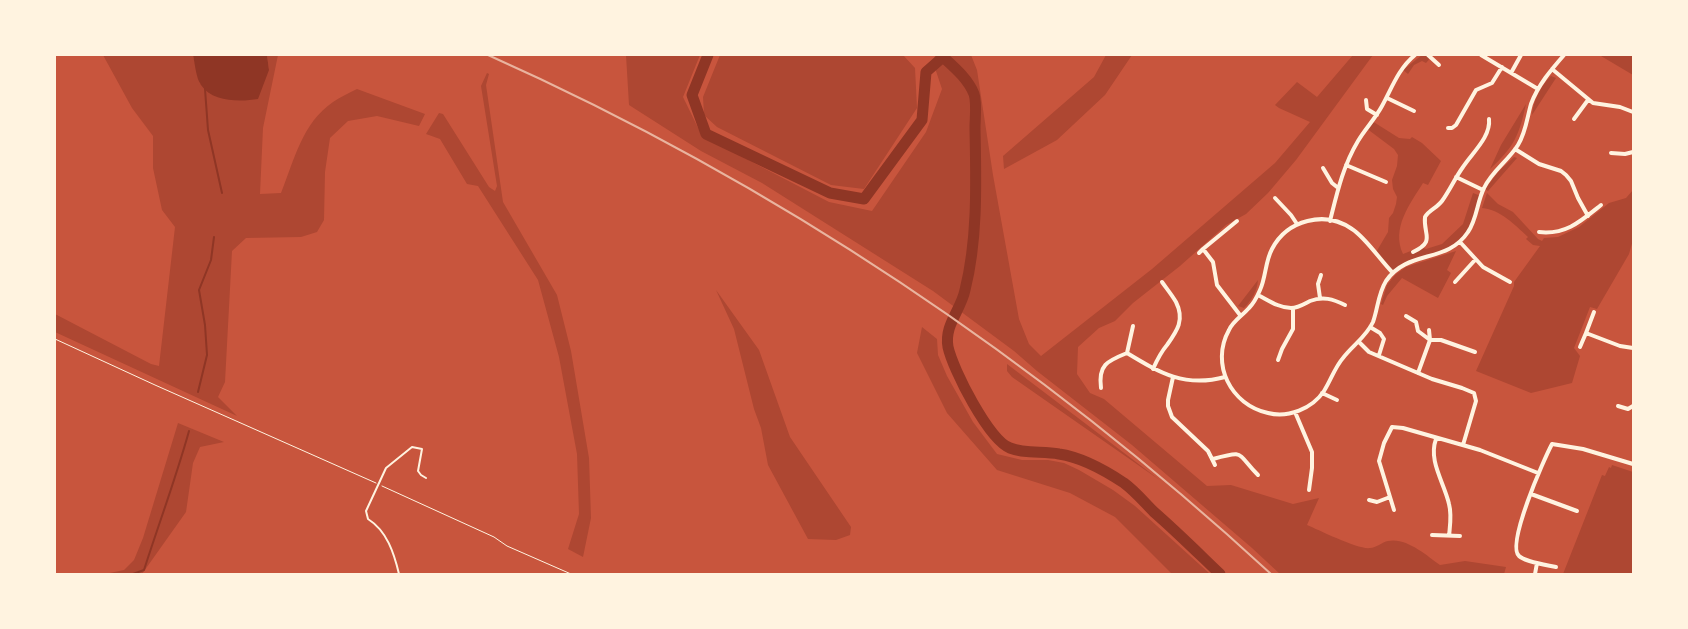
<!DOCTYPE html>
<html>
<head>
<meta charset="utf-8">
<style>
  body { margin:0 }
  #map { position:relative; width:1688px; height:629px; overflow:hidden; background:#c8553d; font-family:"Alegreya Sans",sans-serif }
  canvas { display:block }
  .frame { position:absolute; inset:0; border:56px solid #fff3e0; pointer-events:none }
</style>
</head>
<body>
<div id="map">
<canvas width="1688" height="629"></canvas>
<div class="frame"></div>
</div>
<script>
const context = document.querySelector('canvas').getContext('2d');
context.lineJoin = 'round';
function paint(path, color) {
  context.fillStyle = color;
  context.fill(path, 'evenodd');
}
function strokePath(path, color, width, dash) {
  context.strokeStyle = color;
  context.lineWidth = width;
  context.lineCap = dash ? 'butt' : 'round';
  context.setLineDash(dash || []);
  context.stroke(path);
}
const green = new Path2D(`
  M103,55H193L200,84L269,70L267,55H278L263,128L260,194L281,193C294,161 302,123 333,102C340,97 349,93 357,89L425,114L419,126L377,116L348,121L330,138L325,172L324,220L317,232L301,237L246,238L232,251L225,382L218,397L237,416L55,332V314L151,364L159,366L175,227L162,210L153,168V136L132,108Z
  M626,55H700L683,97L702,136L829,202L872,211L926,132L942,89L934,65L935,55H971L977,70L993,175L1019,319L1029,344L1041,356L1152,269L1275,163L1310,122L1279,108L1275,105L1297,82L1317,97L1353,55H1373L1296,160L1268,193L1246,214L1226,225L1180,266L1133,303L1115,321L1099,328L1078,347L1077,374L1090,393L1104,399L1207,486L1231,485L1293,504L1319,498L1307,525C1319,530 1359,550 1370,548C1376,548 1382,542 1388,541C1406,537 1426,555 1440,565L1465,561L1506,567L1504,574H1280L1252,548L1132,445L1037,371L1014,351L933,291L762,183L701,151L629,105Z
  M720,55H903L915,68L917,108L864,189L831,185L717,127L704,115L703,97Z
  M1106,55H1132L1105,95L1057,140L1004,169L1003,156L1094,77Z
  M1422,55H1433L1426,63L1422,61L1414,65L1408,74L1403,70Z
  M1599,55H1633V75L1601,56Z
  M487,73L489,74L486,85L503,202L557,295L571,351L589,458L591,518L583,557L568,549L579,514L577,454L559,357L538,280L478,186L467,184L440,139L426,134L439,113L443,114L489,187L495,191L497,186L481,86Z
  M1551,76L1556,78L1532,115C1533,101 1541,85 1551,76Z
  M1526,104C1519,136 1514,147 1490,169L1501,145Z
  M1372,121L1399,138L1410,139L1412,137L1422,143L1441,161L1428,185L1423,183C1410,204 1391,228 1403,254L1421,247L1426,249L1442,244L1463,224L1473,193L1481,196L1475,218L1466,234L1451,248L1421,257L1393,273L1375,254L1388,232L1389,218L1393,213L1396,204L1397,197L1393,189L1392,180L1397,166L1398,155L1394,149L1366,128Z
  M1514,157L1517,158L1488,191L1485,189L1499,171Z
  M1633,190V240L1629,254L1597,309L1590,307L1574,348L1580,356L1572,383L1531,393L1476,371L1514,286V282L1540,246L1533,245L1526,239L1528,237C1514,224 1501,210 1482,208L1487,193L1498,204L1513,212L1538,239L1542,241L1544,238L1558,237L1579,227L1609,203L1626,198Z
  M1456,251L1447,270L1451,273L1438,298L1402,278L1387,296L1383,305L1381,304L1387,285L1395,275L1406,267Z
  M1258,280C1257,291 1252,300 1244,308L1238,306Z
  M716,290L759,350L790,437L851,527L850,535L836,540L808,539L768,465L761,428L754,409L734,329Z
  M922,327L937,339L938,355L947,376L973,422L997,454L1022,460H1048L1064,463L1079,470L1113,490L1135,506L1210,574H1172L1115,517L1070,493L997,470L947,413L917,353Z
  M1007,364L1161,481L1012,377L1007,371Z
  M178,423L224,442L200,447L193,463L186,512L142,574H105L124,570L134,560L143,538Z
  M1612,465L1633,472V574H1563L1602,475L1605,476L1609,467L1611,468Z`);
const water = new Path2D(`
  M193,55H267L269,70L258,99C240,102 212,102 201,85C196,78 195,64 193,55Z`);
const stream = new Path2D(`
  M943,55V57
  M205,89L208,130L222,193
  M198,392L207,355L205,325L199,290L211,260L214,237
  M133,574L144,570C159,523 176,478 189,431`);
const river = new Path2D(`
  M708,55L692,95L706,134L830,193L864,199L922,120L926,72L943,57C955,68 968,79 974,94C977,102 975,119 975,128C976,181 978,238 965,290C961,310 944,325 948,347C953,370 989,440 1010,448C1025,454 1043,451 1059,454C1080,457 1106,471 1124,483C1135,491 1144,502 1154,512C1177,532 1198,553 1220,574`);
const path = new Path2D(`
  M55,339L155,385L376,483
  M382,486L494,537L507,546L571,574`);
const service = new Path2D(`
  M399,574C394,553 387,531 368,519L366,511L386,468L412,447L422,449L418,471L421,475L426,478`);
const minor = new Path2D(`
  M1428,55L1439,65
  M1481,55L1538,89
  M1552,69L1593,103L1620,107L1633,112
  M1511,73L1521,55
  M1387,98L1414,111
  M1366,100L1367,109L1377,115
  M1574,119L1588,100
  M1448,128H1452L1456,125L1476,90L1492,83L1502,67
  M1515,149L1539,164L1561,171L1566,175L1571,181L1578,198L1588,216
  M1611,153L1625,154L1633,152
  M1346,165L1386,182
  M1323,168L1332,183L1337,187
  M1456,177L1483,190
  M1275,198L1291,215L1297,224
  M1330,221C1337,193 1343,166 1358,141C1365,129 1375,119 1382,106C1392,88 1398,69 1415,55
  M1539,232C1566,235 1581,221 1601,205
  M1460,242L1483,267L1510,282
  M1203,249L1237,221
  M1413,252C1436,241 1423,235 1425,217C1429,210 1437,208 1442,201C1450,190 1455,178 1463,167C1472,153 1491,137 1489,119
  M1199,253L1203,249L1213,262L1217,285L1240,315
  M1393,273C1380,260 1366,238 1352,229C1325,210 1287,220 1272,249C1265,262 1266,277 1260,290C1257,297 1254,303 1249,308C1242,316 1233,321 1229,330C1210,364 1231,405 1268,413C1288,418 1312,409 1324,391C1331,380 1335,367 1343,358C1353,345 1366,337 1373,322C1378,308 1378,294 1386,281C1408,249 1447,264 1468,232C1477,219 1477,202 1484,188C1492,171 1508,161 1518,145C1526,132 1527,118 1531,104C1538,85 1551,70 1564,55
  M1455,282L1475,260
  M1258,295C1268,300 1279,308 1291,308C1298,308 1304,304 1310,301C1323,296 1333,299 1345,305
  M1320,298L1318,284L1321,275
  M1594,312L1586,333L1620,346L1633,348
  M1406,316L1416,322L1418,331L1430,340H1441L1475,352
  M1370,327L1380,333L1384,339L1379,355
  M1359,342L1369,352L1432,379L1462,388L1474,393L1476,401L1463,445
  M1580,347L1586,333
  M1127,353C1160,373 1185,388 1225,377
  M1127,353L1133,326
  M1278,360L1282,349L1293,329V308
  M1153,369C1157,360 1161,352 1167,345C1177,331 1185,320 1176,302C1172,295 1167,289 1162,282
  M1418,373L1430,340L1429,330
  M1173,377L1168,400V406L1172,417L1208,451L1215,465
  M1101,388C1098,365 1107,361 1127,353
  M1322,393L1337,400
  M1618,406L1628,409L1633,406
  M1295,412L1312,452V468L1309,490
  M1436,439C1428,461 1444,482 1449,504C1452,515 1450,525 1449,536
  M1213,459C1246,450 1236,453 1258,475
  M1531,494L1577,511
  M1369,500L1377,502L1390,497
  M1394,510L1379,461L1384,443L1392,427L1403,428L1480,450L1538,473
  M1432,535L1460,536
  M1556,567C1547,565 1525,562 1519,556C1506,545 1544,459 1552,444L1583,449L1633,464
  M1535,574L1537,563`);
const rail = new Path2D(`
  M488,55C775,183 1040,361 1271,574`);
paint(green, '#ae4732');
paint(water, '#8f3625');
strokePath(stream, '#8f3625', 2);
strokePath(river, '#8f3625', 11);
strokePath(path, '#fff3e0', 1);
strokePath(service, '#fff3e0', 2);
strokePath(minor, '#fff3e0', 4);
strokePath(rail, '#e9b49f', 2);
</script>
</body>
</html>
